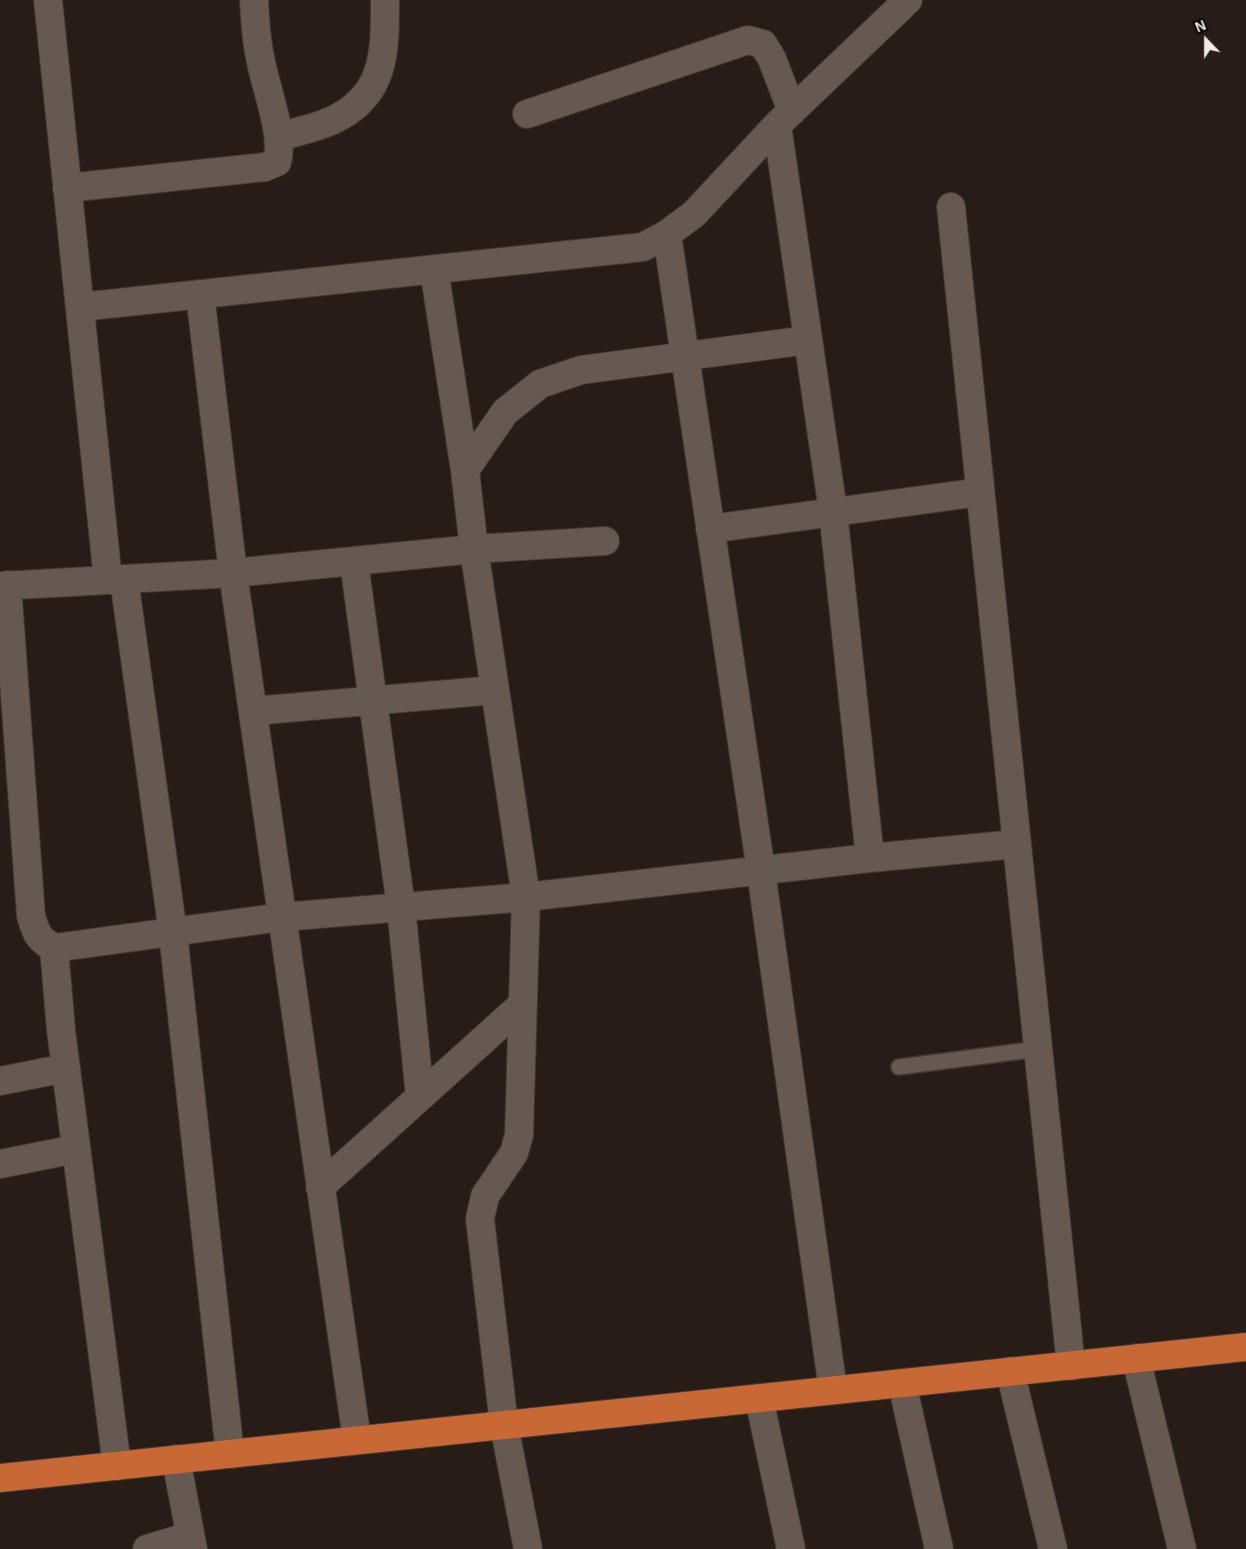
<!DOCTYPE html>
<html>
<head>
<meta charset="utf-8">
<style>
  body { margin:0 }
  #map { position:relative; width:1246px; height:1549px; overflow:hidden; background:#271c16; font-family:Arial,sans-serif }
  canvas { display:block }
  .north { position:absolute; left:1181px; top:15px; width:50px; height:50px; -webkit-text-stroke:4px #0c0805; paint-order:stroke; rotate:338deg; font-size:14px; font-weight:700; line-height:20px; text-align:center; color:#f2eae6 }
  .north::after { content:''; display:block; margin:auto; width:18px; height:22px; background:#f2eae6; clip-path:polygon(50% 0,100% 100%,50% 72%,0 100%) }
</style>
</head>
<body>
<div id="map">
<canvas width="1246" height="1549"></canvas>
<div class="north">N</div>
</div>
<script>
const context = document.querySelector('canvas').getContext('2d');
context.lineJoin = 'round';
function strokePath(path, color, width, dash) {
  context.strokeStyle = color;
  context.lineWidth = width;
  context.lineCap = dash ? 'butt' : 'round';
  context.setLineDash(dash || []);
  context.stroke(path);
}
const lane = new Path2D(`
  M899,1067L1038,1049`);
const street = new Path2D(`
  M48,0L108,580
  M527,114L748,40L763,44L772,59L792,111
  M777,125L833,511L870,858
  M279,137C296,132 315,128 331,121C386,96 385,52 385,0
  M67,188L265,167L277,162C285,135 265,87 260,57C256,39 255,19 254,0
  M951,207L1071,1366
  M667,234L761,871L833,1390
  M434,269L465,470L474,549L526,897L519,1135L514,1153L485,1196L480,1219L504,1425L528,1549
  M200,294L233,573L357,1440
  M80,307L643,247L667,234L694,214L777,125L908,0
  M465,470L505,412L540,384L581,370L808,340
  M710,529L980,492
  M354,562L401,907L420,1097
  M124,579L173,933L230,1454
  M7,585L31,916C36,933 38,939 54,948L282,917L526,897L870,858L1017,844
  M0,586L233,573L474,549L605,541
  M253,711L495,690
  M54,948L61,1030L117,1466
  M0,1081L66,1068
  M0,1164L76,1149
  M320,1187L523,1004
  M1136,1358L1182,1549
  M1010,1371L1053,1549
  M902,1383L939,1549
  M759,1398L791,1549
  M176,1459L193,1549
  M147,1549L190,1536`);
const highway = new Path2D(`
  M0,1478L1246,1347`);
strokePath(lane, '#413935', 18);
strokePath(street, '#413935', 30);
strokePath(highway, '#413935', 30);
strokePath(lane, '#655951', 15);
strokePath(street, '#655951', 28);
strokePath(highway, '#c86935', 28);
</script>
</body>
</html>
